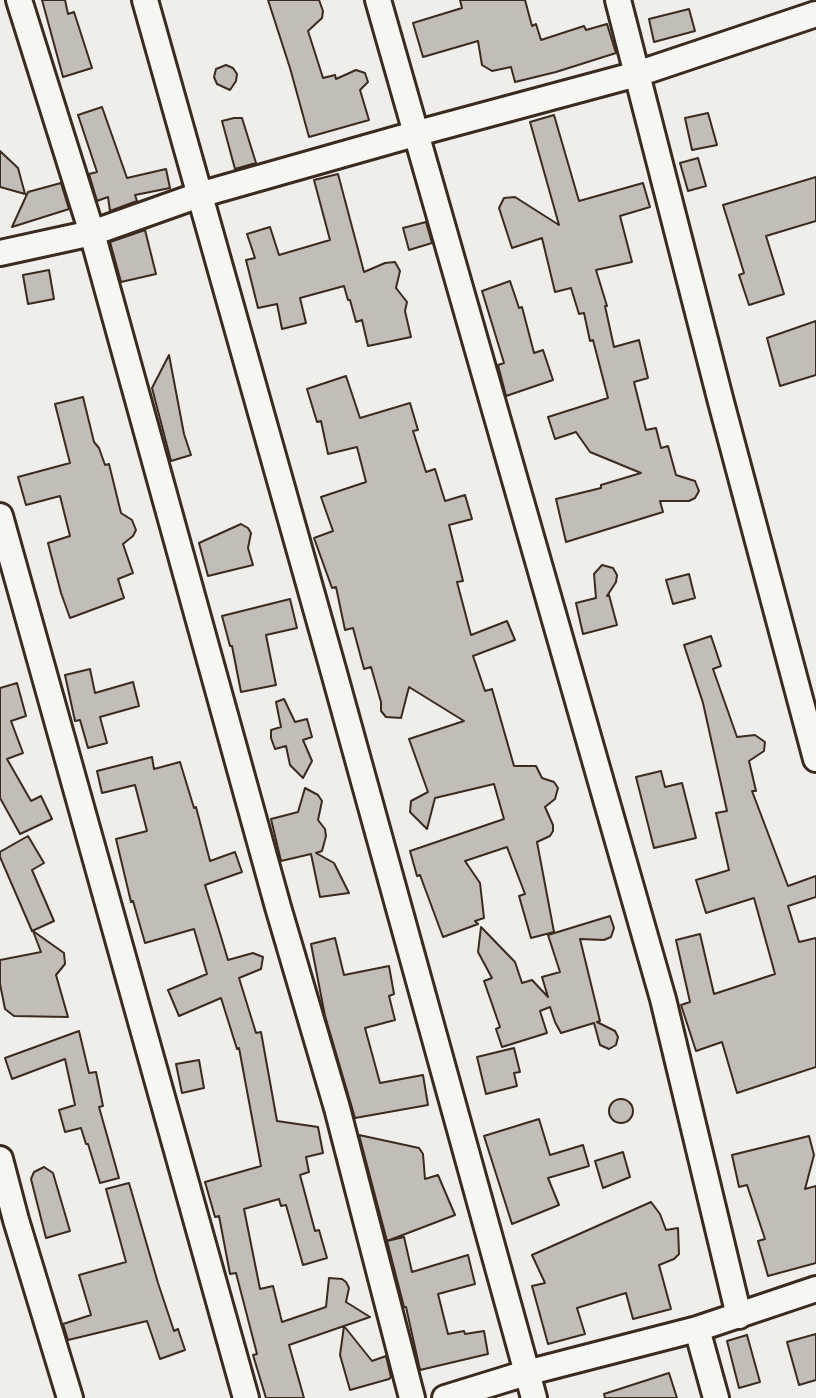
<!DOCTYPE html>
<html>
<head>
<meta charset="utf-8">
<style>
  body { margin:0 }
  canvas { display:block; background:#efeeea }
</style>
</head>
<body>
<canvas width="816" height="1398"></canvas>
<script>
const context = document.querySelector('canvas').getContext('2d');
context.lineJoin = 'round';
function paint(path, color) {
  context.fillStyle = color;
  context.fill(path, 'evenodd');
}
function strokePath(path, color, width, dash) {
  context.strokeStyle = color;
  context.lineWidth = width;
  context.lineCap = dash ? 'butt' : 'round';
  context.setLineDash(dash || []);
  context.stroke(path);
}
const building = new Path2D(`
  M42,0H65L68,14L74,12L92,68L63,77Z
  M268,0H319L323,11L322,18L308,31L323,78L335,75L336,79L356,70L365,73L368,82L360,90L369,120L309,137L290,68Z
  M460,0H525L532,26L536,24L541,40L584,26L586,30L607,24L616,53L556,72L515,82L511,67L492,71L482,65L478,41L423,57L413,23L462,8Z
  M689,9L695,31L654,42L649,19Z
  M226,65L233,68L237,74L236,81L230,90L217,84L214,77L216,69Z
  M102,107L127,178L166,169L170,188L135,195L137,201L110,211L108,197L97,201L89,174L97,172L78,115Z
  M708,113L717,145L692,150L685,118Z
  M554,115L579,201L643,183L650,207L620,216L632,262L596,270L607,306H605L614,347L639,340L648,378L634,382L646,430L656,428L661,448L668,446L676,475L695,481L699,491L695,498L689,501H660L663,512L566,542L556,499L601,488V485L641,473L590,452L576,432L555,439L548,417L608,398L593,340L590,341L584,313L579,314L571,288L555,292L542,238L512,248L499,208L504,198L515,197L559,225L530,122Z
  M234,118H242L256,163L235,169L222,121Z
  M0,151L18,168L25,194L0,187Z
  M698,158L706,186L688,191L680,163Z
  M338,174L364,272L385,263L395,262L400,271L396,288L407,302L405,311L411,337L368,346L362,320L356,322L350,300H348L344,286L300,298L306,323L282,329L277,304L258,308L246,260L255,258L247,234L270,227L279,255L330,240L314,180Z
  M816,177V221L766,236L784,294L749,305L739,275L744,273L723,205Z
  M61,183L69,209L12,227L28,192Z
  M426,222L432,243L409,250L403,228Z
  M145,230L156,274L121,282L110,242Z
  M49,270L54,299L28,304L23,275Z
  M510,281L519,308L522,307L534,353L543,350L553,380L506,396L498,365L504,363L482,291Z
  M816,321V375L780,386L767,338Z
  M169,355L184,434L191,455L171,461L152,388Z
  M346,376L360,418L410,403L418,430L413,431L426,472L435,469L445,501L465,495L472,519L449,525L463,581L457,582L471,635L507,621L515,640L473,656L485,691L492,689L514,766H536L542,778L554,782L558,788L555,799L545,807L553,825V831L550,836L537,842L554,932L531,938L519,896L525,894L507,847L465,861L480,883L484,918L475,921L478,924L443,937L420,875L417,876L410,851L504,819L494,784L435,798L427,829L410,812L411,801L428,792L409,739L464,721L409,687L401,718L386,717L381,711V702L371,667L364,669L353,628L345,630L336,587L332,588L314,538L333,531L321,497L366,482L357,447L328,454L321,421L317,422L307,389Z
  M83,397L94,442L99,448L105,465L109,464L121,513L132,520L136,530L133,536L123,544L133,573L118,579L124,598L70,618L61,593L48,543L70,536L60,496L26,505L18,477L70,463L55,404Z
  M241,524L248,528L251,533L248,548L253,565L208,576L199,543Z
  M602,565L613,568L617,575L616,582L607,596L609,595L617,625L583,634L576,603L596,598L594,574Z
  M689,574L695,598L673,604L666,580Z
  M290,599L297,628L266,635L276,685L241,692L232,646H230L222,616Z
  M711,636L721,666L713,669L737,737L755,735L765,742L764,751L749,761L756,791H752L788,886L816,876V897L788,906L799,942L816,938V1067L737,1093L722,1042L696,1051L681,1005L690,1002L676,940L700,934L714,994L775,974L754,898L706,913L696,880L729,870L716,813L727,811L703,703L684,645Z
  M90,669L95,693L133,682L139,706L100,717L107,743L88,748L80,720L75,721L65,675Z
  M17,683L26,716L11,721L23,753L7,759L31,801L41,796L52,819L20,834L0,798V688Z
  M284,699L295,722L307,719L312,737L303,740L312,761L303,778L290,765L286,746L275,749L271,738V730L281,727L276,702Z
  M152,757L154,769L180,762L194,808L196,807L210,861L235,852L242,872L205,885L219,930L228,960L253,953L263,957L261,969L239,978L256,1033L261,1032L277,1121L318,1127L323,1153L306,1157L309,1172L300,1175L315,1231L319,1230L327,1258L303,1265L286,1205L281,1206L279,1199L244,1209L260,1289L273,1286L282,1322L326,1307L329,1278L342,1279L346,1282L349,1288L346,1302L370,1317L344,1326L372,1361L386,1356L391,1377L389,1379L350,1390L340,1355L344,1326L289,1345L304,1398H266L253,1355L257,1354L236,1273L230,1274L219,1216L215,1217L205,1182L261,1166L239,1048L237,1049L221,998L179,1016L168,990L207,974L194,929L145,943L133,901L131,902L116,839L147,831L135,785L102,793L97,771Z
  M661,771L665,787L682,783L696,838L654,848L636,777Z
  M305,788L318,795L322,801L318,820L325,829L326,836L322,851L316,853L334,863L349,893L320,897L311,854L281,861L271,819L298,812Z
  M28,836L44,863L32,870L54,921L32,931L0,857V852Z
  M610,916L614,928L611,937L604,940L580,939L600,1021L597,1022L615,1031L618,1037L616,1045L609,1049L600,1045L594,1023L561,1033L555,1022L550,1007L540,1011L547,1033L502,1047L496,1029L500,1027L484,981L492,978L478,952L481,927L515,962L522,983L532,980L548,997L542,977L560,972L548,935Z
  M33,931L64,953L65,964L56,975L68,1017L14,1016L5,1009L0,984V960L41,952Z
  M335,938L344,975L389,966L394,994L389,996L395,1020L365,1028L380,1083L423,1075L428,1105L355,1118L325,1016L311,944Z
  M79,1031L89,1073L96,1072L103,1106L99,1107L119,1178L100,1183L88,1144H86L81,1128L65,1132L59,1110L75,1105L65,1059L12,1079L5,1058Z
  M514,1048L520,1072L514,1073L517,1086L486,1094L477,1057Z
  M199,1060L204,1088L182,1093L176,1064Z
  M609 1111a12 12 0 1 1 24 0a12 12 0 1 1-24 0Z
  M539,1119L550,1155L583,1145L589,1166L548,1178L559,1205L512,1224L484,1136Z
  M359,1135L419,1148L423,1154L425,1179L438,1175L455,1215L387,1241Z
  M809,1136L814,1155L805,1189L816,1186V1263L768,1276L758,1241L765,1239L747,1185L739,1187L732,1155Z
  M623,1152L630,1177L603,1188L595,1161Z
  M44,1167L53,1173L70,1231L46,1238L31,1179L34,1172Z
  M129,1183L158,1283L174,1331L178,1329L185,1350L160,1359L147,1321L68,1340L63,1324L91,1315L79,1275L126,1262L106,1189Z
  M651,1202L660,1214L666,1230L678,1228L679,1254L674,1259L659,1265L671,1309L633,1319L626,1293L577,1308L585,1334L548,1344L532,1286L545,1283L532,1255Z
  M404,1237L412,1272L468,1255L475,1284L438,1294L448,1334L464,1331L465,1334L484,1331L488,1354L420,1370L406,1307H404L387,1241Z
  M816,1334V1380L799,1385L787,1342Z
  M747,1335L760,1382L739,1388L727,1341Z
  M669,1373L677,1398H605L604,1394Z`);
const minor = new Path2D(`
  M19,0L92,233L278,907L337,1108L412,1398
  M145,0L333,669L534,1398
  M378,0L663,999L739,1316
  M618,0L721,402L816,759
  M0,253L92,233L199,195L418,133L637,74L816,14
  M0,516L246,1398
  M0,1159L16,1220L70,1398
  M697,1329L716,1398
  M445,1398L526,1373L697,1329L816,1289`);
paint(building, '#c2bdb7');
strokePath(building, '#3b2a1e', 2);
strokePath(minor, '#3b2a1e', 30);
strokePath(minor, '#f6f6f2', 24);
</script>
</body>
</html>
